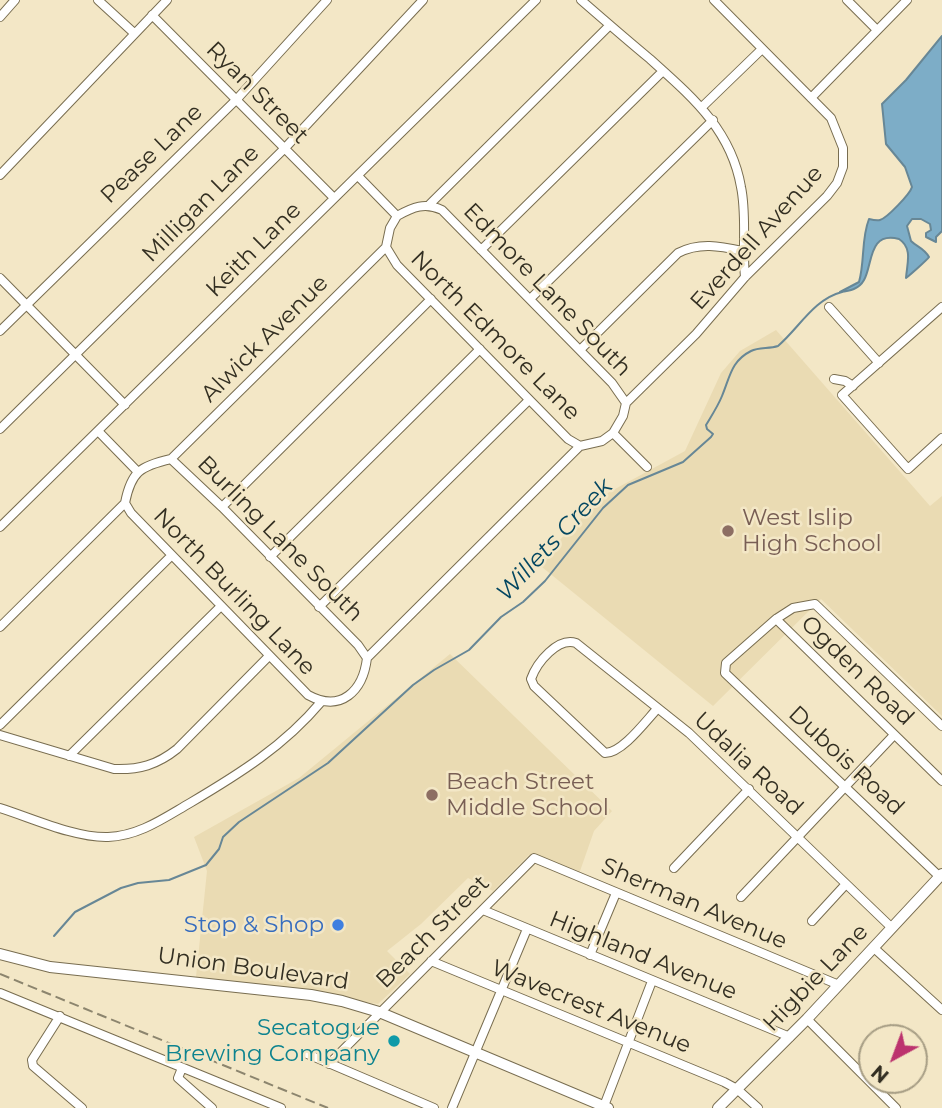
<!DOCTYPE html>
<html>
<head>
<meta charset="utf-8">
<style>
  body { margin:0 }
  #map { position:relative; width:942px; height:1108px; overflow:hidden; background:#f3e7c6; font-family:Montserrat,sans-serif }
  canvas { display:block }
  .north { position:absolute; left:858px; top:1024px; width:70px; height:70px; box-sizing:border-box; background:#f3e7c6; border:2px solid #a69d84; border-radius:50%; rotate:221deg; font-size:19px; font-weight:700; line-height:28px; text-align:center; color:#332f22 }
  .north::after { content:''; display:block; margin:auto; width:24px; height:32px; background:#bc336e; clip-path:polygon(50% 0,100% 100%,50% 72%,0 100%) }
</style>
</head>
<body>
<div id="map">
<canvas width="942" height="1108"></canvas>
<div class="north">N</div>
</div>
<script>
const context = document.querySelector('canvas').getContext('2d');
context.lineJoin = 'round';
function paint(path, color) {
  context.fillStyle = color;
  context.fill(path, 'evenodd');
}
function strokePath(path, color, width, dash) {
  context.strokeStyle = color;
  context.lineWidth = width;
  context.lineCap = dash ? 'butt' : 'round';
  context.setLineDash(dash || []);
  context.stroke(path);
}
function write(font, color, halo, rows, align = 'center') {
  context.font = font + ' Montserrat,sans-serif';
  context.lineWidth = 5;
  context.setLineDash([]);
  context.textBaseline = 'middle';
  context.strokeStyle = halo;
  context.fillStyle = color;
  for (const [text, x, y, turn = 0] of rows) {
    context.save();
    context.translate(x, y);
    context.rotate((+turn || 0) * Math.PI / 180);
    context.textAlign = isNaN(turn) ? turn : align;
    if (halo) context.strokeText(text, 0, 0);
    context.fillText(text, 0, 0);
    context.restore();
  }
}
const built = new Path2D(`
  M776,330L930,506L942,496V716L821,599L713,706L537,563L604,495L685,451L721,373L740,351Z
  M450,654L612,811L594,831L579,874L529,855L493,891L468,878L421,924L387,951L410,974L378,1004L196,977L207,871L194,837L299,778Z`);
const water = new Path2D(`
  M942,36V231L936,237V242L926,237V233L931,230L930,224L921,219H912L907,226L911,241C917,247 924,248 929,257C927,260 910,275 906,278C907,264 913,248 899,239C868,231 873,264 864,280C859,289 850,291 840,292L859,282C865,261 861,239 869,219C873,220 877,221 880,220C887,218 910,194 912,187L905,167L886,144L882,104L906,80Z`);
const stream = new Path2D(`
  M54,936L75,912L121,888L138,883L169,880L206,865L219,849L223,837L239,822L328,763L413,685L434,670L469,650L501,617L523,602L545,581L603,508L628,485L683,462L711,437L713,434L707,429L706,425C712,415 718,406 722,396C730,377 731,361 751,351C759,347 769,349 778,346C799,328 814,299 842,292`);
const minor = new Path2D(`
  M98,0L134,33
  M581,0C604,20 627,40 650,59C691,96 731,129 741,187C747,216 742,247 745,277
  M847,0L877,30
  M152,15L334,198
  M0,17L15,0
  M811,98L907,0
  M702,107L762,49
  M0,175L167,0
  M358,176L397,216
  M430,204L610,25
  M397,216L390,228L386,247L397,265L568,439L580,446L602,441L613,433L623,416L626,403L696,334L745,277L827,196L837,183L843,167V148L831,118L714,0
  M397,216C413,207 425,202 442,210L612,383L626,403
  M481,250L663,71
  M0,278L125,405
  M530,299L713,120
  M829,307L879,363
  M942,307L842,395L908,469L942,438
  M0,331L237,99L327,0
  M580,350L678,253C699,242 720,246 742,251
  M834,379L845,381L853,386
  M0,429L285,148L423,0
  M98,431L137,471
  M613,433L647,467
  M171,459L222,507L358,645L367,658C363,691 341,713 308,695L131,513L125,503C131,472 140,466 171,459Z
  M171,459L386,247
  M222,507L431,299
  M0,527L536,0
  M270,557L480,349
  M319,607L529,400
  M776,619L942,781
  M0,627L125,503
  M367,658L580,446
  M657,709C645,722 622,753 605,753L534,686L531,679C537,662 558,637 576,643L689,733L892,928
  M0,725L171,556
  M0,735L114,769C139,770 157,765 177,749L269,656
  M69,756L220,607
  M0,808C32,818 75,838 108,837C139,836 164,818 190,803C239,774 284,746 321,702
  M674,868L749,789
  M940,877L725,673L726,663L776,619L793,608L815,604L942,726
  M741,897L894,735
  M483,910L790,1037
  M812,921L846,884
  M874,948L942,1010
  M590,955L616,893
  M431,961L724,1082L737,1089L758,1108
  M0,993L281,1108
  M60,1016L32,1060L33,1066L82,1108
  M807,1019L896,1108
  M305,1053L434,1108
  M329,1064L534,858L839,985
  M182,1068L178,1078L212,1108
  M604,1106L652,981
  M452,1108L527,929`);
const major = new Path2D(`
  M0,954L50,967L311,995L342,1001L379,1012L608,1108
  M718,1108L807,1019L942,874`);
const rail = new Path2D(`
  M0,974L328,1108`);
const markers = [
  [728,531,7,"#8d6e63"],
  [432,795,7,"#8d6e63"],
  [338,925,7,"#3f7fe0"],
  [394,1041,7,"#0f9aa8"]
];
const streetNames = [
  ["Ryan Street",257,93,45],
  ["Pease Lane",152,154,-44],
  ["Milligan Lane",201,204,-45],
  ["Everdell Avenue",757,238,-48],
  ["Keith Lane",254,250,-45],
  ["Edmore Lane South",547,290,46],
  ["North Edmore Lane",495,336,45],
  ["Alwick Avenue",265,339,-45],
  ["Burling Lane South",280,539,45],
  ["North Burling Lane",234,592,46],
  ["Ogden Road",857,671,44],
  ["Dubois Road",846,761,43],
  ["Udalia Road",748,764,43],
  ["Sherman Avenue",694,904,23],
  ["Beach Street",433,932,-45],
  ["Highland Avenue",643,956,22],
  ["Union Boulevard",253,969,8],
  ["Higbie Lane",816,978,-46],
  ["Wavecrest Avenue",591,1007,22]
];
const educationNames = [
  ["West Islip",742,518],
  ["High School",742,544],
  ["Beach Street",446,782],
  ["Middle School",446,808]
];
const shopNames = [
  ["Stop & Shop",324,925]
];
const cultureNames = [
  ["Secatogue",380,1028],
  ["Brewing Company",380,1054]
];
const waterNames = [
  ["Willets Creek",555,540,-47]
];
paint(built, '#eadbb3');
paint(water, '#7dadc7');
strokePath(water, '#678796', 2);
strokePath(stream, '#678796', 2);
strokePath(minor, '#786d50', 10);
strokePath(major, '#786d50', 12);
strokePath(minor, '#fff', 8);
strokePath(major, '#fff', 10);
strokePath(rail, '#8c856e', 2, [10, 5]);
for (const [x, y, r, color] of markers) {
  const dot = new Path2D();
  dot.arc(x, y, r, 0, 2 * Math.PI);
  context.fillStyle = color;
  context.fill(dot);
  strokePath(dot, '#f3e7c6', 2.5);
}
write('23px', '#332f22', '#f3e7c6', streetNames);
write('23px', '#785e54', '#f3e7c6', educationNames, 'left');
write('23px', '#366cbe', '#f3e7c6', shopNames, 'right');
write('23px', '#0d838f', '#f3e7c6', cultureNames, 'right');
write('italic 24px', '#044761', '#f3e7c6', waterNames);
</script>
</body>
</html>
